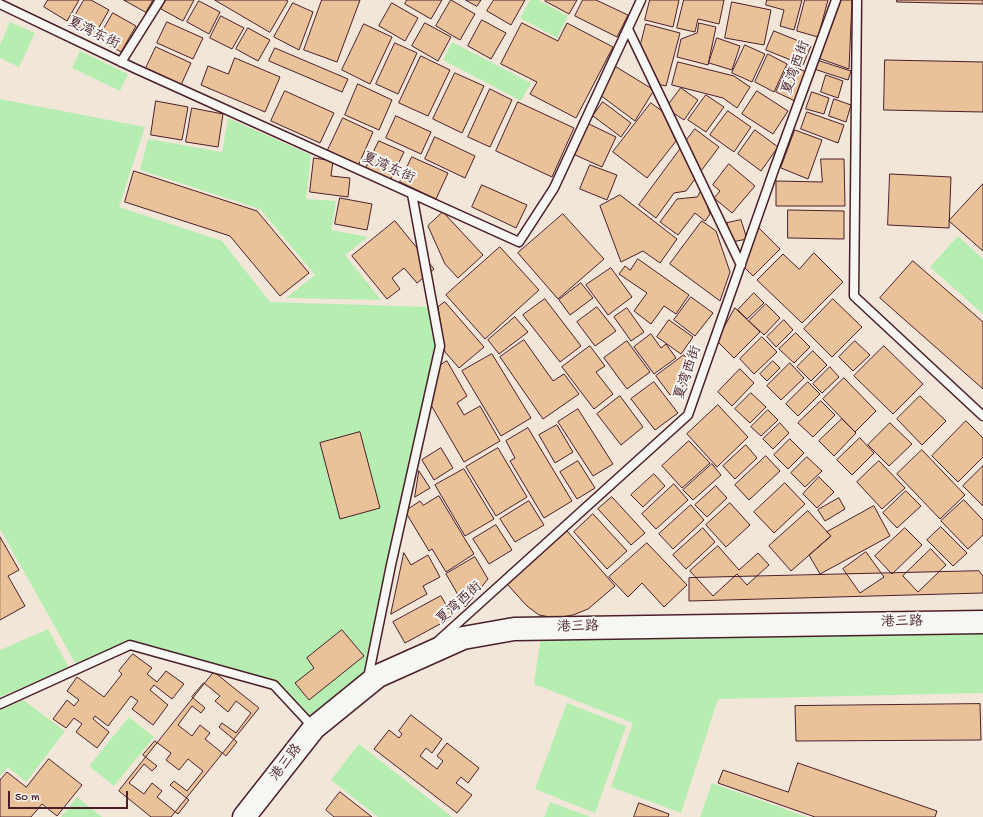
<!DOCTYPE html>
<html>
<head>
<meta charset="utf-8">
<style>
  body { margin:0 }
  #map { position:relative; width:983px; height:817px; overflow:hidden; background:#f2e6d8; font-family:"Gochi Hand",sans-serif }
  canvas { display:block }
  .scale { position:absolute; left:8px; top:791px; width:120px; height:18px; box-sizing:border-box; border:2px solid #4a1f2b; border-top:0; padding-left:5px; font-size:12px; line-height:14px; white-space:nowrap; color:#4a1f2b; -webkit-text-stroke:3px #f6f6f2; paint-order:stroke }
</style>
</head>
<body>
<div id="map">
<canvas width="983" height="817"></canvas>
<div class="scale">50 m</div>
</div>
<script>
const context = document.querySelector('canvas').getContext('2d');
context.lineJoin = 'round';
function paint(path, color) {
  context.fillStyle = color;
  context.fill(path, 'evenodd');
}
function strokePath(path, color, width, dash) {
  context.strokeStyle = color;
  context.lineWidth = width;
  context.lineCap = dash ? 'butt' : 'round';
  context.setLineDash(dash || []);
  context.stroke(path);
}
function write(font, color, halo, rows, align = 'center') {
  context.font = font + ' "Gochi Hand","LXGW WenKai TC",sans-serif';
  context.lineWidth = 4;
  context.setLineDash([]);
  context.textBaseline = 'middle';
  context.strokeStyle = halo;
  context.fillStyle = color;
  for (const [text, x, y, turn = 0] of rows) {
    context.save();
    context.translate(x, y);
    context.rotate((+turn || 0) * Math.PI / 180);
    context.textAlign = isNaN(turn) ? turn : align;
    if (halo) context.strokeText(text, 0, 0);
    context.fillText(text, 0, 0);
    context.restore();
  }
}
const green = new Path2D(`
  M530,0H538L568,16L557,38L520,18Z
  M10,22L35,33L19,67L0,58V45Z
  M452,42L531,83L521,101L443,60Z
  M80,51L128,74L120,91L72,68Z
  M0,99L145,127L119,207L222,241L270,302L431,307L439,346L367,684L314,727L274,685L130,644L78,668L0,529Z
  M228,118L311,155L306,199L336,201L331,230L368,237L345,255L381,300L286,298L315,275L260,209L140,170L148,139L222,152Z
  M958,236L983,259V314L930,267Z
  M48,629L69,668L0,697V650Z
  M983,631V693L718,699L681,813L611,787L633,723L534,684L541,636Z
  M23,700L65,731L26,782L8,767L0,776V710Z
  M567,703L626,726L595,813L535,789Z
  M129,717L154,737L114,786L89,766Z
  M359,744L452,817H378L331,780Z
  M712,783L807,817H700Z
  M77,797L102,817H61Z
  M550,802L590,817H544Z`);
const building = new Path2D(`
  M48,0H79L67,21L44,7Z
  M84,0H91L109,10L94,36L71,23Z
  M124,0H153L146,12Z
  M166,0H194L183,21L161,9Z
  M215,0H286L288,1L270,32Z
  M322,0H360L337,62L304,50Z
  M407,0H442L431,19L405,4Z
  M451,0L475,14L460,40L436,26Z
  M466,0H481L477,6Z
  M494,0H525L511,25L487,11Z
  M546,0H577L569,14L545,1Z
  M583,0H596L628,15L617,37L575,16Z
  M650,0H679L673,27L645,20Z
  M684,0H724L719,24L698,19L695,32L677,28Z
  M767,0H802L794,30L780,26L784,10L766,5Z
  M805,0H828L818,37L797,31Z
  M839,0H852L849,69L818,58Z
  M897,0H983V4L897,2Z
  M199,1L220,12L209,34L187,22Z
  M732,2L771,10L764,45L725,38Z
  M293,3L313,12L299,50L274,37Z
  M392,3L418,18L405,41L379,26Z
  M113,13L136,26L121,52L98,39Z
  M221,16L244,28L232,49L210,38Z
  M482,20L506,33L491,59L468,46Z
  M167,22L203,38L193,59L157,43Z
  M425,23L451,37L438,61L412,46Z
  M522,23L558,41L567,23L613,47L576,118L530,94L537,82L501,64Z
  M699,23L716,27L708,65L677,57L681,39L697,33Z
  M364,24L392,37L370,84L342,70Z
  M646,24L680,33L666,86L657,84L640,47Z
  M248,28L270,40L258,61L236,49Z
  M774,31L811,46L803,65L766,50Z
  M717,38L740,46L732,70L709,63Z
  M395,43L417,53L398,94L376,84Z
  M745,45L765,54L752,82L732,73Z
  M156,47L191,63L181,85L146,68Z
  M275,48L348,79L342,92L269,61Z
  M768,54L787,64L774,92L755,82Z
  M421,56L450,70L428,116L399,103Z
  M235,58L280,77L265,112L201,85L208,66L228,74Z
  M817,60L851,71L848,80L814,69Z
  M885,60L983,62V112L884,110Z
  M678,62L734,76L750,87L737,108L723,98L672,85Z
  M789,64L808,73L795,101L776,92Z
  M613,65L654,90L635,121L600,95Z
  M455,73L484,86L462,133L433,119Z
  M826,75L843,81L838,98L821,92Z
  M358,84L392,100L379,130L345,115Z
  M681,88L698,100L684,120L666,108Z
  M490,89L512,100L490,147L468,137Z
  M285,91L334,113L320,143L271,121Z
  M757,91L788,111L773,134L742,114Z
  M812,92L829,98L824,114L806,109Z
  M706,95L724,107L706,132L688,120Z
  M834,99L851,105L846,122L829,116Z
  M156,101L188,107L182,140L151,135Z
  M518,102L574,128L552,177L496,151Z
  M603,102L631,123L621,137L593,116Z
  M651,103L662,111L676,141L647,178L613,152Z
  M192,108L223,114L218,147L186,142Z
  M728,111L751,127L734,152L710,135Z
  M807,112L844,125L838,143L801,129Z
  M396,116L431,132L421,154L386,138Z
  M343,118L373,132L358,166L327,152Z
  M587,123L616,137L602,167L573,154Z
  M695,129L719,147L686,191L674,193L656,218L639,205Z
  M755,130L778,147L761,171L738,154Z
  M795,130L822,140L808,179L781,168Z
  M435,137L475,156L465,178L425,159Z
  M379,141L404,152L391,179L366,168Z
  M412,157L448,173L436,199L400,182Z
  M314,158L333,161L331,176L350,178L348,197L310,192Z
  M821,159H844L845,206H776V181L822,182Z
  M729,164L755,186L732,213L714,198L720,191L713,185Z
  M590,165L617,175L607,200L580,189Z
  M134,171L257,211L309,273L280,296L230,236L125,202Z
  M890,174L951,177L949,228L888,225Z
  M983,184V251L949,221Z
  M482,185L527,205L516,228L472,207Z
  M702,189L710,214L705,221L695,213L678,235L660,222L677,199L697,197Z
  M620,195L677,239L660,263L643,251L621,262L600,206Z
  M340,198L372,204L367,230L335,224Z
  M788,210L844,211V239L788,238Z
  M443,212L483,255L458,278L445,264L428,226Z
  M563,214L604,259L558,299L518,253Z
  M741,220L747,239L732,242L727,223Z
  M395,221L434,269L417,283L404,268L392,278L400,289L387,299L352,256Z
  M702,221L716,231L730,272L720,301L670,264Z
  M759,228L780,249L753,276L744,267Z
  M500,247L539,290L485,339L446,295Z
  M814,253L843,282L802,323L757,280L783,254L799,269Z
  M638,259L689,295L676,314L664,306L651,324L634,311L647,293L619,274L625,266L630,270Z
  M913,261L983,322V389L880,298Z
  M611,268L632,297L608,315L586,285Z
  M581,283L593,298L570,315L559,300Z
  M754,293L764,303L747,319L738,310Z
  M691,297L713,313L695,336L674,320Z
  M545,299L581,346L560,362L523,315Z
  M833,299L862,327L832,357L804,329Z
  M445,302L484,347L459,368L445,352L438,307Z
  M766,304L780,318L764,335L749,321Z
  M597,307L616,331L595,346L577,322Z
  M627,308L644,332L631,341L614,317Z
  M735,308L760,332L734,358L717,341Z
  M515,317L528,332L499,354L488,340Z
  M669,320L693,337L681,354L657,337Z
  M784,320L793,330L776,347L767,337Z
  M796,333L810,347L794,363L779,349Z
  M651,334L661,348L666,344L676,358L654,374L634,347Z
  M762,337L777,352L754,374L740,359Z
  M524,340L553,381L564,374L579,394L543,419L500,357Z
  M627,341L650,372L627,389L604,358Z
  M855,341L870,355L853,371L839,357Z
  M590,346L605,366L596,372L613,394L594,409L562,367Z
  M884,346L923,384L893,414L854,376Z
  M813,351L827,365L811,381L797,367Z
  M492,354L531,418L501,436L462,371Z
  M684,355L693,367L683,386L670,395L656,376Z
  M447,361L467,396L457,403L464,415L480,406L500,441L464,462L431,405L439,366Z
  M773,361L780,368L767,381L760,374Z
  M790,363L804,378L781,400L767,386Z
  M830,367L839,377L822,393L813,384Z
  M740,369L754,383L732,406L718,392Z
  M844,378L876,411L855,432L823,399Z
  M654,382L678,413L655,430L631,399Z
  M808,382L820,394L798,416L786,404Z
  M751,393L766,407L750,423L735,409Z
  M620,396L643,427L621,445L597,414Z
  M920,396L946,421L922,445L897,419Z
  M821,401L835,415L813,437L798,423Z
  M718,405L748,437L717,467L687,434Z
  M578,409L613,464L593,476L558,422Z
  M768,410L778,420L761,436L751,427Z
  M842,419L856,433L834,456L819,441Z
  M966,421L983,438V457L958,482L932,456Z
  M780,423L789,433L773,449L763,439Z
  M890,423L912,444L889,466L868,445Z
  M557,425L573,452L555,463L539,435Z
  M528,428L572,501L544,518L510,461L515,458L506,441Z
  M360,432L380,508L340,519L320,443Z
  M860,438L874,453L852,475L837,460Z
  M790,439L804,453L788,469L774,455Z
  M689,441L710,463L682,488L662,466Z
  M746,445L757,458L735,479L723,466Z
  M441,448L453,468L434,480L422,460Z
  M498,448L527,497L496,516L466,467Z
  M922,450L965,495L940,519L897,474Z
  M766,456L780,471L749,500L735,485Z
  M807,457L822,471L805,487L791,473Z
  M578,461L595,488L577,499L560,472Z
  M879,461L905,488L882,509L857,482Z
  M712,464L721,475L693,500L683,490Z
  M983,466V506L963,486Z
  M464,469L494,519L465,536L435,485Z
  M419,471L430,488L415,497Z
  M654,474L665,486L643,507L631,495Z
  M819,477L834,492L817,508L803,494Z
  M785,483L805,504L774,533L754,512Z
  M674,484L688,500L656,529L642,514Z
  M716,486L727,498L707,517L695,505Z
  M906,491L921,506L897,528L883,513Z
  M439,496L474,554L446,572L432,549L429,551L405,511L420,501L423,505Z
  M612,497L645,533L631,545L598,509Z
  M839,498L845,509L825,521L818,510Z
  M964,500L983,520V535L968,549L941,521Z
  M529,501L544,525L515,542L500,519Z
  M730,503L750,525L726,547L706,525Z
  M691,505L704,520L673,549L659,534Z
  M874,506L890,536L820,574L809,555L831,536L827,532Z
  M808,511L831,536L791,571L769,546Z
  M593,514L627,551L607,569L574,532Z
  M496,525L512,550L489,564L473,539Z
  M941,527L967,553L953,566L927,540Z
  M703,528L715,542L686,569L673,555Z
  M905,528L922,545L892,574L875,556Z
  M567,531L615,586L588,609L573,615L556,618L539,615L527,606L507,584Z
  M0,537L19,570L8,576L25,606L0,620Z
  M647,543L687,585L664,607L642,583L628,597L609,577Z
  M718,546L739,570L758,553L769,565L747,585L737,574L713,596L690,571Z
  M931,549L946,565L918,592L903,576Z
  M866,552L884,577L860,593L843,569Z
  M404,553L411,565L428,555L440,577L423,586L427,594L391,614Z
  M475,557L488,579L465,607L446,574Z
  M979,571L983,576V593L689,601V578Z
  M441,596L453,617L405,643L393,622Z
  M342,630L364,656L309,700L295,683L314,668L307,658Z
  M133,654L152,668L147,674L157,682L166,671L184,684L172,699L154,685L150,690L168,705L153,725L132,709L138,701L131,696L108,726L95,716L93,719L109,732L97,748L76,732L82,724L74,718L66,728L53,719L67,700L74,706L79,700L67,691L77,677L104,697L122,674L119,671Z
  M214,672L259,708L171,817H151L119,791Z
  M204,683L220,696L215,701L228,712L236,701L251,713L236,733L222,723L219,727L237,742L226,756L205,739L210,733L200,725L192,736L178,725L192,706L201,713L205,708L192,697Z
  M980,704L981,740L796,741L795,706Z
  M411,715L442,739L432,753L426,748L420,756L437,769L443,761L437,756L447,743L479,768L468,783L461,777L456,783L472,795L457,813L374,749L389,730L399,738L402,734L399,731Z
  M155,741L171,753L166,760L179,770L188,759L203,771L187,791L174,781L170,785L189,800L178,814L157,797L162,791L152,783L144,794L129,783L144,764L152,771L157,766L143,755Z
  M49,759L82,785L57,816L42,804L31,817H0V780L7,772L26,787Z
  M798,763L937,811L935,817H815L718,783L723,770L788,792Z
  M340,792L372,817H334L326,810Z
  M639,803L669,814L668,817H634Z`);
const lane = new Path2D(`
  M857,0L854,296L983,416
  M0,4L134,68L519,242L554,188L641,0
  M628,29L741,265
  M121,62L160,0
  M438,641L688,415L775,167L836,0
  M368,678L391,565L440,346L412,194
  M0,704L130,645L274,685L313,727`);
const secondary = new Path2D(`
  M244,817L314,728L378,676L463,638L514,629L983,622`);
const streetNames = [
  ["夏湾东街",93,34,26],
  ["夏湾西街",797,68,-70],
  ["夏湾东街",388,169,24],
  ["夏湾西街",689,373,-71],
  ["夏湾西街",460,604,-42],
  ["港三路",902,623,-1],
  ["港三路",578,628,-1],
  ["港三路",287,763,-52]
];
paint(green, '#b6eeb2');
paint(building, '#eac29a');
strokePath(building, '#4a1f2b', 1);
strokePath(lane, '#4a1f2b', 11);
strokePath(secondary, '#4a1f2b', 25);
strokePath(lane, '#f6f6f2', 8);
strokePath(secondary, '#f6f6f2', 22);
write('14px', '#4a1f2b', '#f6f6f2', streetNames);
</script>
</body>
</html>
